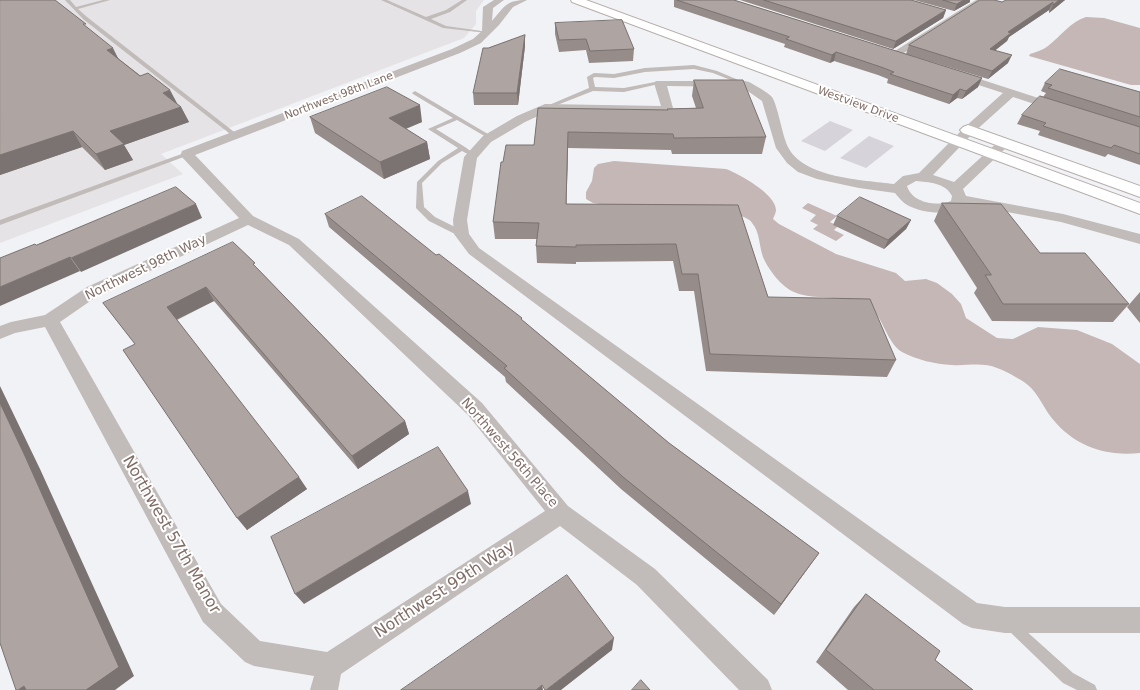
<!DOCTYPE html>
<html>
<head>
<meta charset="utf-8">
<style>
  body { margin:0 }
  canvas { display:block; background:#f1f2f5 }
</style>
</head>
<body>
<canvas width="1140" height="690"></canvas>
<script>
const context = document.querySelector('canvas').getContext('2d');
context.lineJoin = 'round';
function paint(path, color) {
  context.fillStyle = color;
  context.fill(path, 'evenodd');
}
function strokePath(path, color, width, dash) {
  context.strokeStyle = color;
  context.lineWidth = width;
  context.lineCap = dash ? 'butt' : 'round';
  context.setLineDash(dash || []);
  context.stroke(path);
}
function write(font, color, halo, rows, align = 'center') {
  context.font = font + ' "DejaVu Sans",sans-serif';
  context.lineWidth = 4;
  context.setLineDash([]);
  context.textBaseline = 'middle';
  context.strokeStyle = halo;
  context.fillStyle = color;
  for (const [text, x, y, turn = 0] of rows) {
    context.save();
    context.translate(x, y);
    context.rotate((+turn || 0) * Math.PI / 180);
    context.textAlign = isNaN(turn) ? turn : align;
    if (halo) context.strokeText(text, 0, 0);
    context.fillText(text, 0, 0);
    context.restore();
  }
}
const built = new Path2D(`
  M0,0H484L476,11V24L464,38L161,154L183,174L0,243Z`);
const green = new Path2D(`
  M830,121L853,130L825,151L801,141Z
  M869,136L894,146L866,168L840,158Z`);
const water = new Path2D(`
  M1086,17L1104,18L1140,28V85H1131L1029,56L1030,54C1036,52 1043,50 1048,46C1061,36 1070,22 1086,17Z
  M614,161L726,169C739,174 776,194 776,210C776,213 774,216 773,219L779,224L836,254L896,273L905,281L926,279L937,283L952,294L961,304L966,318L997,338L1013,339L1038,327L1077,330L1112,344L1140,364V453C1102,457 1070,444 1048,413C1041,402 1035,389 1024,382C1016,377 1006,371 997,368C984,362 966,366 952,365C935,364 917,360 902,352C886,343 881,309 866,305C858,302 849,300 840,299C822,296 802,299 787,288C778,282 767,267 763,257C759,246 760,232 752,223C750,219 743,217 739,215L612,206L593,203L586,199V192L592,181L594,168L598,164Z
  M808,203L837,216L830,222L838,226L834,230L844,235L836,241L813,229L818,225L810,221L816,215L802,208Z`);
const lane = new Path2D(`
  M65,0H70L76,7L103,0H110L78,9L87,17L238,135V137H234L83,19Z
  M381,0H387L426,17L446,10L462,0H467L450,12L431,19L446,26L489,32L487,33L443,28Z
  M694,65L717,71L748,84L743,85L713,73L694,69L645,72L614,78L595,77L593,78L595,87L624,88L660,81L663,83L624,92L593,91L547,109L542,108L589,88L587,77L594,73L614,74L645,68Z
  M415,91L493,137L488,138L457,120L436,129L465,147L476,155L471,156L462,151L442,163L422,183L424,207L435,217L465,232V236H459L429,221L416,208L417,182L438,161L458,148L428,129L453,118L413,94L412,93Z
  M187,152L190,154L189,155L0,225V220Z
  M1011,619L1015,621L1073,673L1095,685L1097,690H1077L1063,683L1007,629L1005,625L1007,621Z`);
const street = new Path2D(`
  M494,0H504L493,8L492,21C505,6 506,0 527,0L513,7L499,25L481,43L460,53L195,155L253,216L299,239L482,403L568,506L655,569L768,680L772,690H739L637,585L560,526L341,674L338,690H310L314,676L254,666L245,662L203,622L45,327L15,333L0,339V326L11,322L45,315L87,287L239,218L182,157L181,154L182,151L452,49L473,39L482,31L483,7ZM248,225L289,245L468,415L545,511L327,652L260,641L221,604L60,322L99,295Z
  M976,0H986L899,56L895,57L890,54Z
  M958,72L1063,106L1065,108L1063,110L1059,112L1013,97L973,133L933,175L954,182L1000,140H1008L1010,143L1008,146L963,189L966,196L1063,214L1140,234V244L1061,222L964,204C952,217 923,213 909,206C903,203 899,198 895,193L859,188L817,179L798,172L787,163L776,148L762,101L742,87L667,86L673,108L671,110L663,114L547,112L525,122L491,142L477,158L467,220L469,234L479,248L977,603L1005,607H1140V633H1005L972,628L963,624L469,254L454,234L453,220L464,157L483,136L517,116L545,104L661,106L654,83L656,81H745L749,82C756,86 766,91 772,97C778,106 782,135 788,147C803,178 863,180 894,184L903,176L919,173L965,127L1003,93L954,77L953,75L954,73ZM916,181C928,182 946,183 952,196L951,201C937,207 912,203 907,186Z`);
const secondary = new Path2D(`
  M571,0H586L1140,203V214L572,2Z
  M968,125L1140,186V197L963,133L960,130L963,127Z`);
const wall = new Path2D(`
  M0,0L88,28L119,59L181,107L189,122L124,145L133,160L105,170L82,147L0,175Z
  M674,0H734L982,78L978,87L962,99L957,98L949,104L887,83L888,79L878,75L834,61L830,63L784,47L785,44L674,7Z
  M740,0H911L946,10L943,18L893,49Z
  M914,0H970V2L954,11Z
  M1065,0L1049,13V10L1009,37L1007,41L995,50L1008,63L988,79L906,54L909,45L1002,2Z
  M555,23L634,49L633,61L589,63L586,50L559,52L555,34Z
  M525,35V46L518,105H474L473,93L488,48Z
  M694,80L766,137L762,154H672L671,150L568,148L566,204L738,205L768,297L896,360L887,377L706,371L694,291H679L673,261L576,262V264L537,263L536,246L537,239H495L493,222L503,162L534,145L538,108L667,110V109L696,108L692,96Z
  M1045,83L1140,92V165L1108,154L1105,157L1038,135L1040,131L1017,124L1022,115L1043,97L1046,93L1041,91Z
  M310,117L422,122L406,129L427,142L430,159L384,179L315,133Z
  M942,203L1040,253L1129,304L1113,322L992,321L974,293L977,288L934,221Z
  M325,214L436,255L522,320L669,443L819,553L811,564L774,615L621,489L506,382L505,377L329,227Z
  M837,216L911,220L906,229L884,249L833,225Z
  M258,269L405,421L409,434L358,469L214,301L177,320L307,489L247,530L135,344L103,303Z
  M1140,292V323L1127,307Z
  M866,594L935,660L973,690H848L816,662L854,607Z`);
const shadedWall = new Path2D(`
  M964,0H970V2L954,11L957,4Z
  M1059,0H1065L1049,13L1053,5Z
  M1053,2L1049,10L1009,37L1007,41L987,57L990,49L1008,32Z
  M946,10L943,18L893,49L896,41Z
  M525,35V46L518,105L517,93Z
  M113,48L120,62L107,50Z
  M836,52L834,61L830,63L832,55Z
  M1012,55L1008,63L988,79L992,71Z
  M982,78L978,87L962,99L966,91Z
  M960,89L957,98L949,104L953,95Z
  M170,90L178,105L163,93Z
  M420,105L422,122L392,134L389,118Z
  M181,107L189,122L124,145L133,160L105,170L96,154L110,131Z
  M73,131L82,147L0,175V155Z
  M568,132V148L566,221V204Z
  M427,142L430,159L384,179L380,162Z
  M196,204L202,218L81,272L71,258Z
  M911,220L906,229L884,249L888,240Z
  M70,257L80,271L0,306V287Z
  M206,287L214,301L175,320L167,307Z
  M0,386L40,469L134,676L115,690H86L0,403Z
  M405,421L409,434L358,469L352,456Z
  M299,477L307,489L247,530L237,518Z
  M468,491L471,504L304,604L295,594Z
  M819,553L811,564L774,615L781,604Z
  M614,638L612,650L561,690H546Z
  M542,685L543,690H536Z
  M24,686L33,690H18Z`);
const building = new Path2D(`
  M0,0H55L86,24H83L113,48L107,50L140,76L148,73L170,90L163,93L181,107L110,131L124,144L96,154L73,131L0,155Z
  M677,0H734L982,78L966,91L960,89L953,95L890,74L894,72L881,67L836,52L832,55L786,39L789,37Z
  M764,0H911L946,10L896,41Z
  M943,0H964L957,4Z
  M980,0H994L1002,2L1006,0H1059L1053,5V2L1008,32L1011,33L990,49L1012,55L992,71L909,45Z
  M622,20L634,49L590,51L586,39L559,40L555,23Z
  M525,35L517,93H473L483,48H488Z
  M1060,69L1140,92V117L1048,88L1052,85L1045,83Z
  M694,80H743L766,137L674,138L673,134L568,132L566,204L738,205L768,297L870,299L896,360L710,354L698,274H682L676,244L576,245V247L536,246L539,223L493,222L501,162H503L506,145H534L538,108L668,110L667,109L703,108Z
  M387,87L420,105L389,118L427,142L380,162L310,117Z
  M1040,96L1140,127V154L1114,145L1111,148L1043,126L1046,123L1022,115Z
  M176,187L196,204L71,258L70,257L0,287V258L35,244L36,245Z
  M362,196L436,255L439,254L522,318L521,319L669,443L819,553L781,604L623,477L504,368L507,366L325,214Z
  M860,197L911,220L888,240L837,216Z
  M942,203L1001,204L1040,253H1085L1129,304H1003L985,275H991Z
  M233,242L255,263L253,264L405,421L352,456L206,287L167,307L299,477L237,518L123,350L135,344L103,303Z
  M0,403L25,456L119,667L86,690H26L24,686L18,690H16L0,643Z
  M438,447L468,491L295,594L271,537Z
  M567,575L614,638L546,690H545L542,685L536,690H401Z
  M866,594L940,651L935,660L973,690H874L826,650Z
  M641,680L650,690H632Z`);
const farStreetnames = [
  ["Northwest 98th Lane",339,96,-21],
  ["Westview Drive",858,105,20]
];
const streetNames = [
  ["Northwest 98th Way",146,268,-26],
  ["Northwest 56th Place",509,453,49]
];
const nearStreetnames = [
  ["Northwest 57th Manor",171,535,60],
  ["Northwest 99th Way",445,590,-33]
];
paint(built, '#e5e3e5');
paint(green, '#d7d3db');
paint(water, '#c4b7b5');
strokePath(secondary, '#b6afac', 2);
paint(lane, '#c1bbb9');
paint(street, '#c1bbb9');
paint(secondary, '#fff');
paint(wall, '#968d8a');
paint(shadedWall, '#7a7371');
paint(building, '#aea4a1');
strokePath(building, '#7a7371', 1);
write('11px', '#806d66', '#fff', farStreetnames);
write('13px', '#806d66', '#fff', streetNames);
write('16px', '#806d66', '#fff', nearStreetnames);
</script>
</body>
</html>
